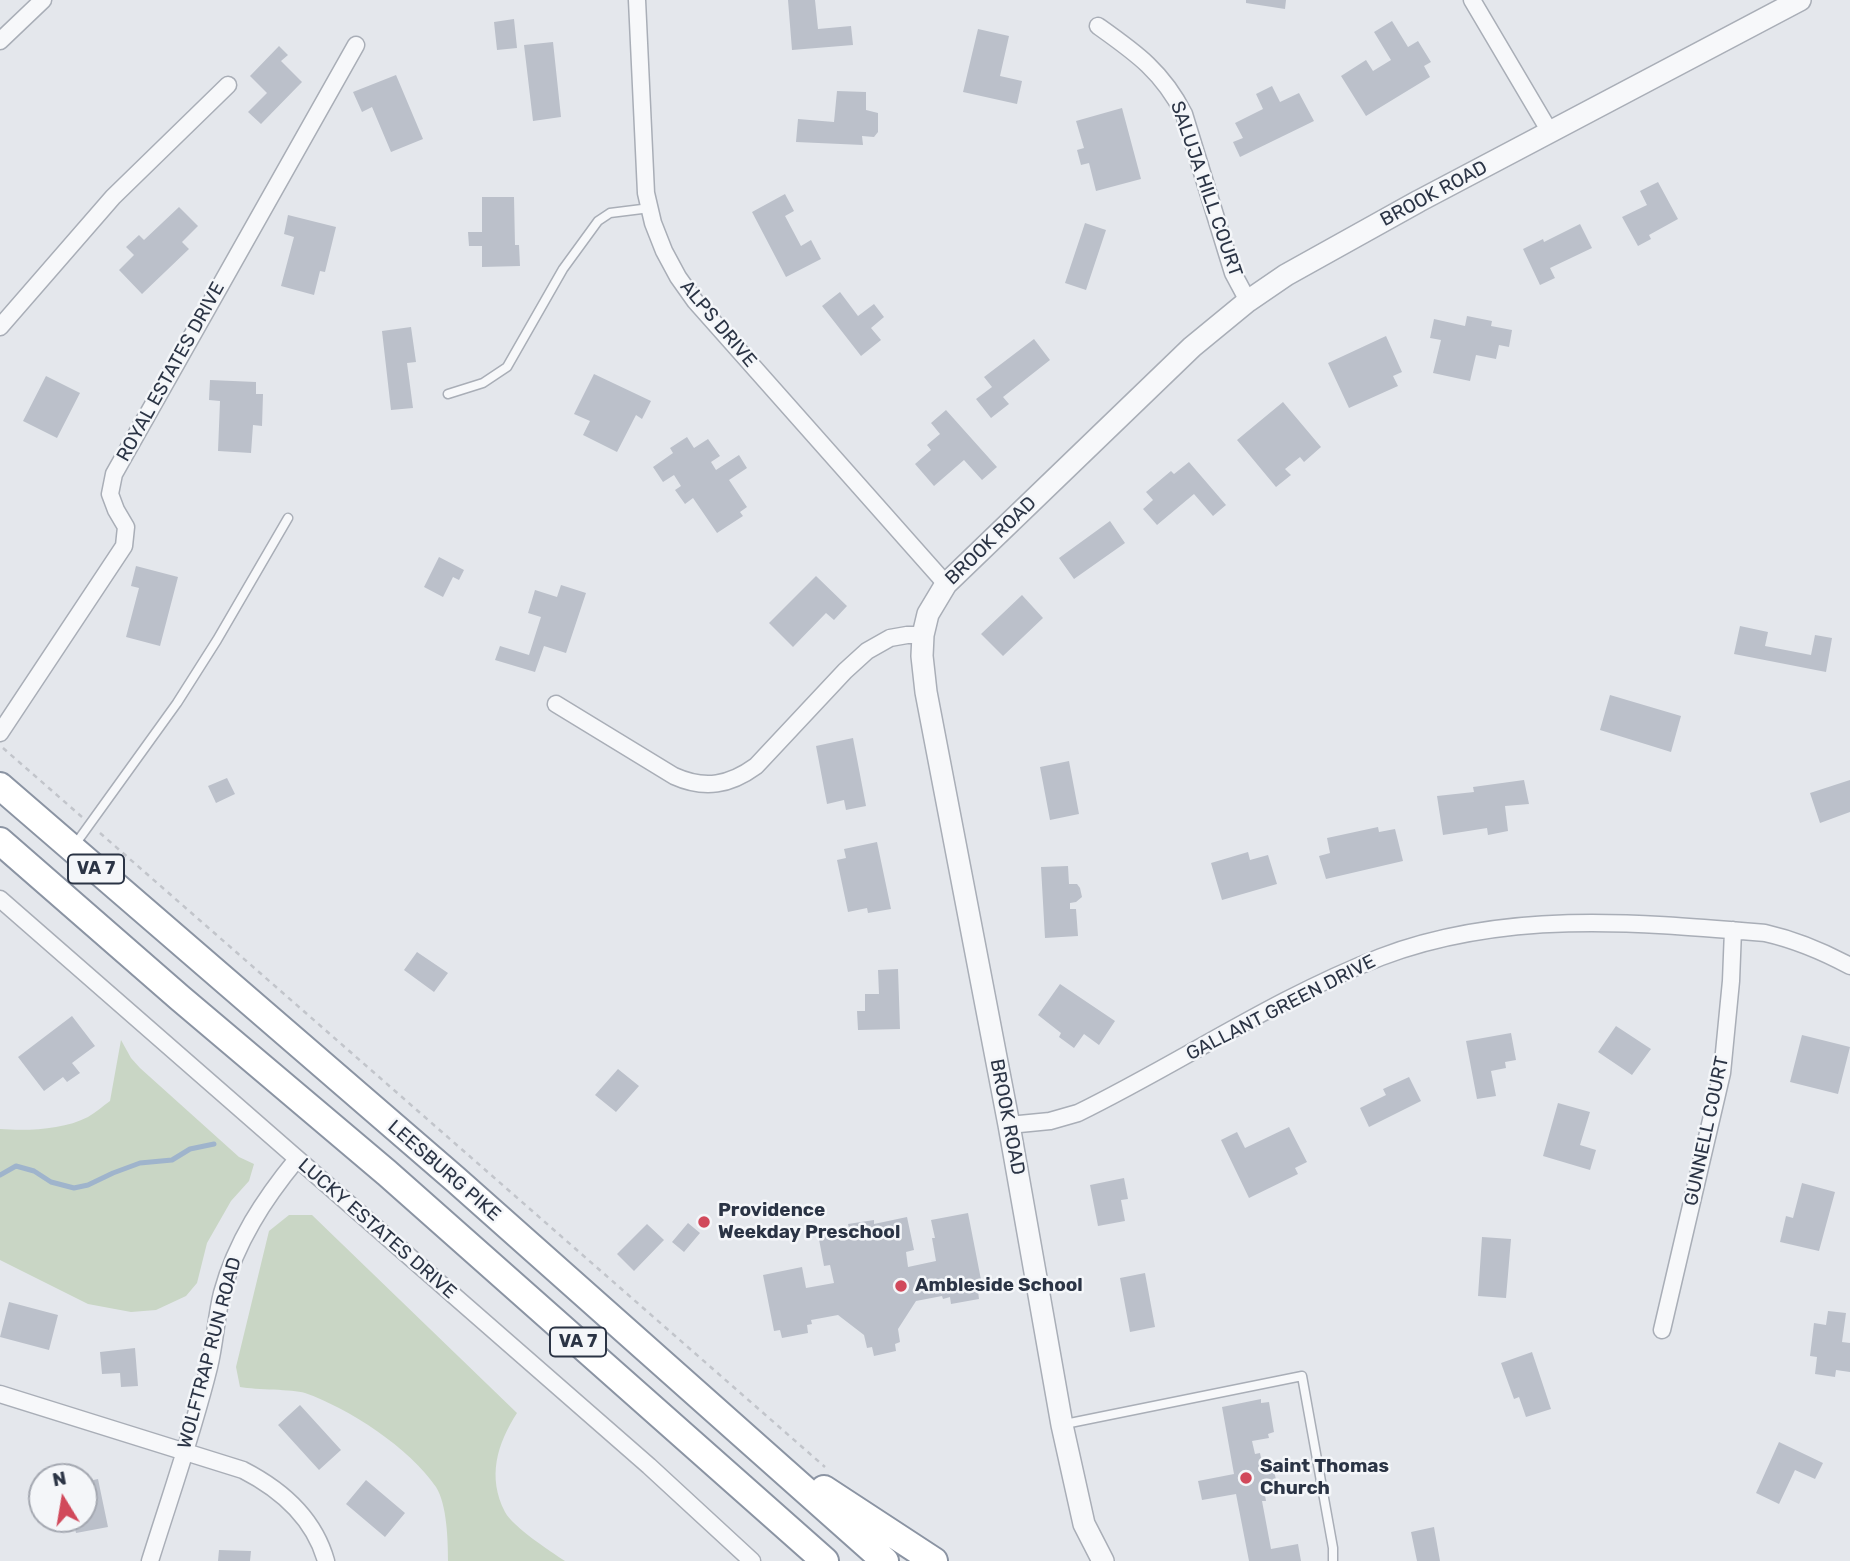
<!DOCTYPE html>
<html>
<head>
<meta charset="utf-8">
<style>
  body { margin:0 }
  #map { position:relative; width:1850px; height:1561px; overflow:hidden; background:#e4e7ec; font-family:Rubik,sans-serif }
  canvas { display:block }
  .north { position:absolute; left:28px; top:1463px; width:70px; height:70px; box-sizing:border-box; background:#f4f6f9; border:2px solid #a4a8b1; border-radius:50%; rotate:349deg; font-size:19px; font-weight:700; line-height:28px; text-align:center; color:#2b3445 }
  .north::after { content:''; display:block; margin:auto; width:24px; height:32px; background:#d1495b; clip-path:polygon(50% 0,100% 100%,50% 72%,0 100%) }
</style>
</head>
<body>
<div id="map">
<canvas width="1850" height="1561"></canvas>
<div class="north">N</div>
</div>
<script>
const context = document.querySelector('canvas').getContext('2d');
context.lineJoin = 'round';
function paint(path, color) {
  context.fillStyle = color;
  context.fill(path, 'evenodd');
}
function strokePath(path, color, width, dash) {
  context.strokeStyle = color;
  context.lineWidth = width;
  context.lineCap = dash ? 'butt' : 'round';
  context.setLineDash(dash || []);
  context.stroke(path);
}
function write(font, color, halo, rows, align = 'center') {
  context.font = font + ' Rubik,sans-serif';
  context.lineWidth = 5;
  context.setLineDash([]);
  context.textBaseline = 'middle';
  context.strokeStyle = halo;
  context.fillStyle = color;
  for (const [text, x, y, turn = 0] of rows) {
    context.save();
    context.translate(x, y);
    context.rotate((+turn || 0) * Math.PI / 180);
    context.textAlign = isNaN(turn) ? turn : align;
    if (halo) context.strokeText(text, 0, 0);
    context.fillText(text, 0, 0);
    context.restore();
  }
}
const green = new Path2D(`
  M121,1040L131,1058L140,1068L239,1157L254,1164L249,1181L231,1201L207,1243L197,1283L186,1296L156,1310L131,1312L88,1304L0,1260V1129C27,1131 63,1130 88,1117C95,1113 103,1106 110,1101Z
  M289,1215H312L517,1413C497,1444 487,1477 505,1512C513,1527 550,1551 565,1561H448C448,1541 447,1504 436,1487C410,1448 348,1408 305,1393C292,1389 257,1390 240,1387L236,1367L269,1231Z`);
const stream = new Path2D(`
  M0,1175L16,1166L34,1171L51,1182L74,1188L88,1185L113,1173L140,1163L172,1160L190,1149L214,1144`);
const building = new Path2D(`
  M788,0H815L818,29L851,26L853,45L792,50Z
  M1246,0H1286L1285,9L1246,3Z
  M514,19L517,48L497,50L494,22Z
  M1392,21L1408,47L1418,41L1431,62L1424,66L1430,77L1366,116L1341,76L1366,60L1373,71L1391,60L1374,32Z
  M978,29L1009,36L1000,76L1022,81L1017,104L963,92Z
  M553,42L561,117L533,121L524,45Z
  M279,46L288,55L281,61L302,82L261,124L248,112L267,93L250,76Z
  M396,75L423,139L391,152L372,107L362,112L353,92Z
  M1272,86L1280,102L1299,93L1314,121L1240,157L1233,142L1243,138L1235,123L1263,109L1256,94Z
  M837,91L866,92V110L878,113V132L874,137L862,136L863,145L796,142L798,119L834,122Z
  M1122,108L1141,179L1096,191L1089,163L1081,165L1077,150L1084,148L1076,121Z
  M1658,182L1678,219L1649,235L1651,239L1638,246L1622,217L1647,205L1640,191Z
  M785,194L794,211L785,216L801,246L811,240L821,259L786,277L752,212Z
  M482,197H514L515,245H519L520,266L482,267V246H469L468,232H482Z
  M179,207L198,226L182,242L189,249L142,294L119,270L134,255L126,247L139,235L144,240Z
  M288,215L336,227L325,272L320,271L314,295L281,286L294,237L284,234Z
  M1085,223L1106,230L1086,290L1065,283Z
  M1580,224L1592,248L1550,268L1555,278L1540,285L1523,249L1543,239L1544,242Z
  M840,292L858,316L874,304L884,317L871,328L881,340L861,356L822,306Z
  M1467,316L1492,321L1491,326L1512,330L1509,347L1499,345L1496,359L1476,355L1470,381L1433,373L1441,340L1430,338L1434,319L1465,326Z
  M411,327L416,362L407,363L413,408L391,410L382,331Z
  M1386,336L1402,372L1393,376L1398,386L1349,408L1328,363Z
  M1034,339L1050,360L1003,397L1009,404L991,418L976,399L992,387L984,377Z
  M594,374L651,401L642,419L636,415L617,452L583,435L590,421L574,414Z
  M46,376L80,393L57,438L23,421Z
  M210,380L256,382V394H263L262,426L253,425L251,453L218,451L220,401L209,400Z
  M1283,402L1321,447L1304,462L1300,457L1285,469L1291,475L1276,487L1237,440Z
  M946,410L997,467L982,480L964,460L934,486L915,464L931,450L927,445L940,434L931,423Z
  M687,437L694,448L708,439L720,456L711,462L716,470L739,455L747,468L729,480L747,507L740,512L743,516L717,533L693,498L685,504L675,490L681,486L674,475L663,482L653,467L673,453L670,448Z
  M1189,462L1226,505L1213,516L1194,494L1157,525L1143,509L1153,500L1146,492L1171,471L1174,474Z
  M1110,521L1125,543L1074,579L1059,558Z
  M439,557L464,570L459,580L453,577L443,597L424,587Z
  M136,566L178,577L160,646L126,637L139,588L131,586Z
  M816,576L847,606L834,620L826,613L793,647L769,623Z
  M561,585L586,593L566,653L544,646L535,672L495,660L500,646L529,655L541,617L528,613L535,590L557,597Z
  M1022,595L1043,618L1003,656L981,634Z
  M1740,626L1768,632L1765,646L1811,655L1815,635L1832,638L1826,672L1734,654Z
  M1610,695L1681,716L1671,752L1600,730Z
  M853,738L866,806L846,810L844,800L827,804L816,746Z
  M1069,761L1079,814L1050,820L1040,767Z
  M227,778L235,794L216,803L208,786Z
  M1524,780L1529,804L1505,806L1508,831L1488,835L1487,828L1443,835L1437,796L1474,792L1473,787Z
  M1850,780V812L1820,823L1810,793Z
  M1378,827L1379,832L1395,829L1403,861L1326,879L1319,856L1330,853L1327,838Z
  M877,842L891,909L868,913L867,908L848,912L837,860L846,858L844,849Z
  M1248,852L1250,860L1268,855L1277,884L1222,900L1211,863Z
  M1068,866L1069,884H1077L1080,888L1082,897L1076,902L1070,903V909H1076L1078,936L1045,938L1041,867Z
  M417,952L448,973L434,992L404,970Z
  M898,969L900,1029L858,1030L857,1011H865V994H879L878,970Z
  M1060,984L1115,1021L1099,1045L1084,1034L1074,1048L1059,1037L1061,1033L1038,1015Z
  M72,1016L95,1046L72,1063L80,1073L67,1082L63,1077L44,1091L18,1057Z
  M1616,1026L1651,1049L1632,1075L1598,1052Z
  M1511,1033L1516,1060L1505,1062L1506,1068L1491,1071L1496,1096L1477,1099L1466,1041Z
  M1802,1035L1850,1047L1838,1094L1790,1082Z
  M618,1069L639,1086L616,1112L595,1095Z
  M1409,1077L1421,1101L1369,1127L1360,1108L1386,1095L1383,1089Z
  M1558,1103L1590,1112L1580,1145L1596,1150L1590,1170L1543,1156Z
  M1289,1127L1307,1162L1295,1168L1298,1174L1249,1198L1221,1140L1237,1132L1245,1148Z
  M1124,1178L1128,1199L1121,1200L1125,1221L1098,1226L1090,1185Z
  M1802,1183L1835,1192L1819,1251L1780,1242L1786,1216L1793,1218Z
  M968,1213L983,1290L978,1291L979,1299L951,1304L950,1297L943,1299L942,1296L916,1301L898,1329L900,1342L895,1344L896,1351L874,1356L872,1347L867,1348L864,1335L838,1315L811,1320L812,1324L807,1325L808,1333L782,1338L780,1330L774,1331L763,1275L802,1267L806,1288L834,1283L830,1265L824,1266L818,1234L849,1228L848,1224L874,1220V1224L907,1217L914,1250L906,1252L908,1267L936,1261L932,1238H935L931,1220Z
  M688,1223L700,1233L684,1252L672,1242Z
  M647,1224L664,1240L634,1271L617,1254Z
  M1482,1237L1511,1239L1506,1298L1478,1296Z
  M1145,1273L1155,1327L1130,1332L1120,1278Z
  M9,1302L58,1315L49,1350L0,1337Z
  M1828,1311L1846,1313L1842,1342L1850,1343V1372L1836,1370L1835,1377L1815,1374L1817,1357L1810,1356L1814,1323L1826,1325Z
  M135,1348L138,1386L121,1387L120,1373L102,1374L100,1352Z
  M1532,1352L1551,1409L1526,1417L1519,1397L1514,1399L1501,1363Z
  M1261,1399V1403L1269,1402L1274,1432L1268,1434L1269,1438L1252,1441L1255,1454L1260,1453L1262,1463L1268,1461L1269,1465H1273L1277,1485L1264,1490L1266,1501H1262L1271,1549L1298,1544L1301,1561H1249L1236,1494L1202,1500L1198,1481L1234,1474L1222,1407Z
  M300,1405L341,1450L319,1470L278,1425Z
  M1779,1442L1823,1463L1815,1479L1795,1470L1779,1504L1756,1493Z
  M98,1479L108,1527L76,1533L73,1519H84V1482Z
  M366,1480L405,1513L385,1537L346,1504Z
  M1434,1527L1440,1561H1417L1411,1532Z
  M219,1550L251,1551L250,1561H218Z`);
const path = new Path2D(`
  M3,748L82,817
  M100,833L825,1467`);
const service = new Path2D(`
  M448,394L483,383L507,367L563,269L598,221L610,213L650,208
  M74,846L177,703L217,640L288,518
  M1065,1424L1302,1376L1333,1548V1561`);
const minor = new Path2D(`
  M637,0L646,193L653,223L664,251L678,277L695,301L946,584
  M1472,0L1550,132
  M1098,26C1136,53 1162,71 1184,114L1233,273L1248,301
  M0,41L43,0
  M0,327L113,197L228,85
  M556,704L674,776C705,790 730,785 756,766L845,671L867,651L890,638L907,635H923
  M0,733L124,546L126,527L116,510L110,494L114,474L356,45
  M0,899L649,1466L752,1561
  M1009,1125L1050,1121L1078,1113C1180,1063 1275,998 1381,957C1505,910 1636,922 1765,933C1796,940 1822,951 1850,966
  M1662,1330L1722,1073L1731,981L1733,930
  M0,1394L243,1470C282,1490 314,1518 326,1561
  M150,1561C170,1497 193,1432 209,1367C215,1343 216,1317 222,1293C236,1242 264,1199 297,1159`);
const tertiary = new Path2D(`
  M1103,1561L1084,1524L1062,1425L1009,1125L926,692L922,656L923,635L928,614L946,584L1192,347L1248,301L1286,275L1419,201L1800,0`);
const trunk = new Path2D(`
  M0,786L455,1179L885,1561
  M0,841L180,998L387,1173L825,1561
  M824,1489L934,1561`);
const markers = [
  [704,1222,7,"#d1495b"],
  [901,1286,7,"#d1495b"],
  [1246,1478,7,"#d1495b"]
];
const shields = [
  [96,869,56],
  [578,1342,56]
];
const shieldNames = [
  ["VA 7",96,869],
  ["VA 7",578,1342]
];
const streetNames = [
  ["SALUJA HILL COURT",1206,189,71],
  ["BROOK ROAD",1434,194,-28],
  ["ALPS DRIVE",718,324,50],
  ["ROYAL ESTATES DRIVE",171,372,-61],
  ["BROOK ROAD",991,541,-44],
  ["GALLANT GREEN DRIVE",1281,1008,-27],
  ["BROOK ROAD",1007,1117,79],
  ["GUNNELL COURT",1707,1131,-78],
  ["LEESBURG PIKE",444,1171,41],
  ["LUCKY ESTATES DRIVE",377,1229,41],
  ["WOLFTRAP RUN ROAD",210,1353,-75]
];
const poiNames = [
  ["Providence",718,1211],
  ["Weekday Preschool",718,1233],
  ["Ambleside School",915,1286],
  ["Saint Thomas",1260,1467],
  ["Church",1260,1489]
];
paint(green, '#c9d6c5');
strokePath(stream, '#9fb4cc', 5);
paint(building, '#bbc0ca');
strokePath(service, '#a9aeb7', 11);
strokePath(minor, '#a9aeb7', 19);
strokePath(tertiary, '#a9aeb7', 24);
strokePath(trunk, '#8b94a3', 30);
strokePath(path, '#c2c5cb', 2.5, [5, 5]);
strokePath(service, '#f7f8fa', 8);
strokePath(minor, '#f7f8fa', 16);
strokePath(tertiary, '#f7f8fa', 21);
strokePath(trunk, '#fff', 26);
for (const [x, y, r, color] of markers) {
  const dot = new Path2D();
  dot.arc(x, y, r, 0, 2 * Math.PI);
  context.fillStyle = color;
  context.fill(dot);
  strokePath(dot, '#f4f6f9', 2.5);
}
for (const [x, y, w] of shields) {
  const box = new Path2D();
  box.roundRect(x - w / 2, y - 14.5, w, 29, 5);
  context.fillStyle = '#f4f6f9';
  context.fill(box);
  strokePath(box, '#2b3445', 2);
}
write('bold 18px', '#2b3445', null, shieldNames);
write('19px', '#2b3445', '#f4f6f9', streetNames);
write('bold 19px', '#2b3445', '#f4f6f9', poiNames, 'left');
</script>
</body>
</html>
